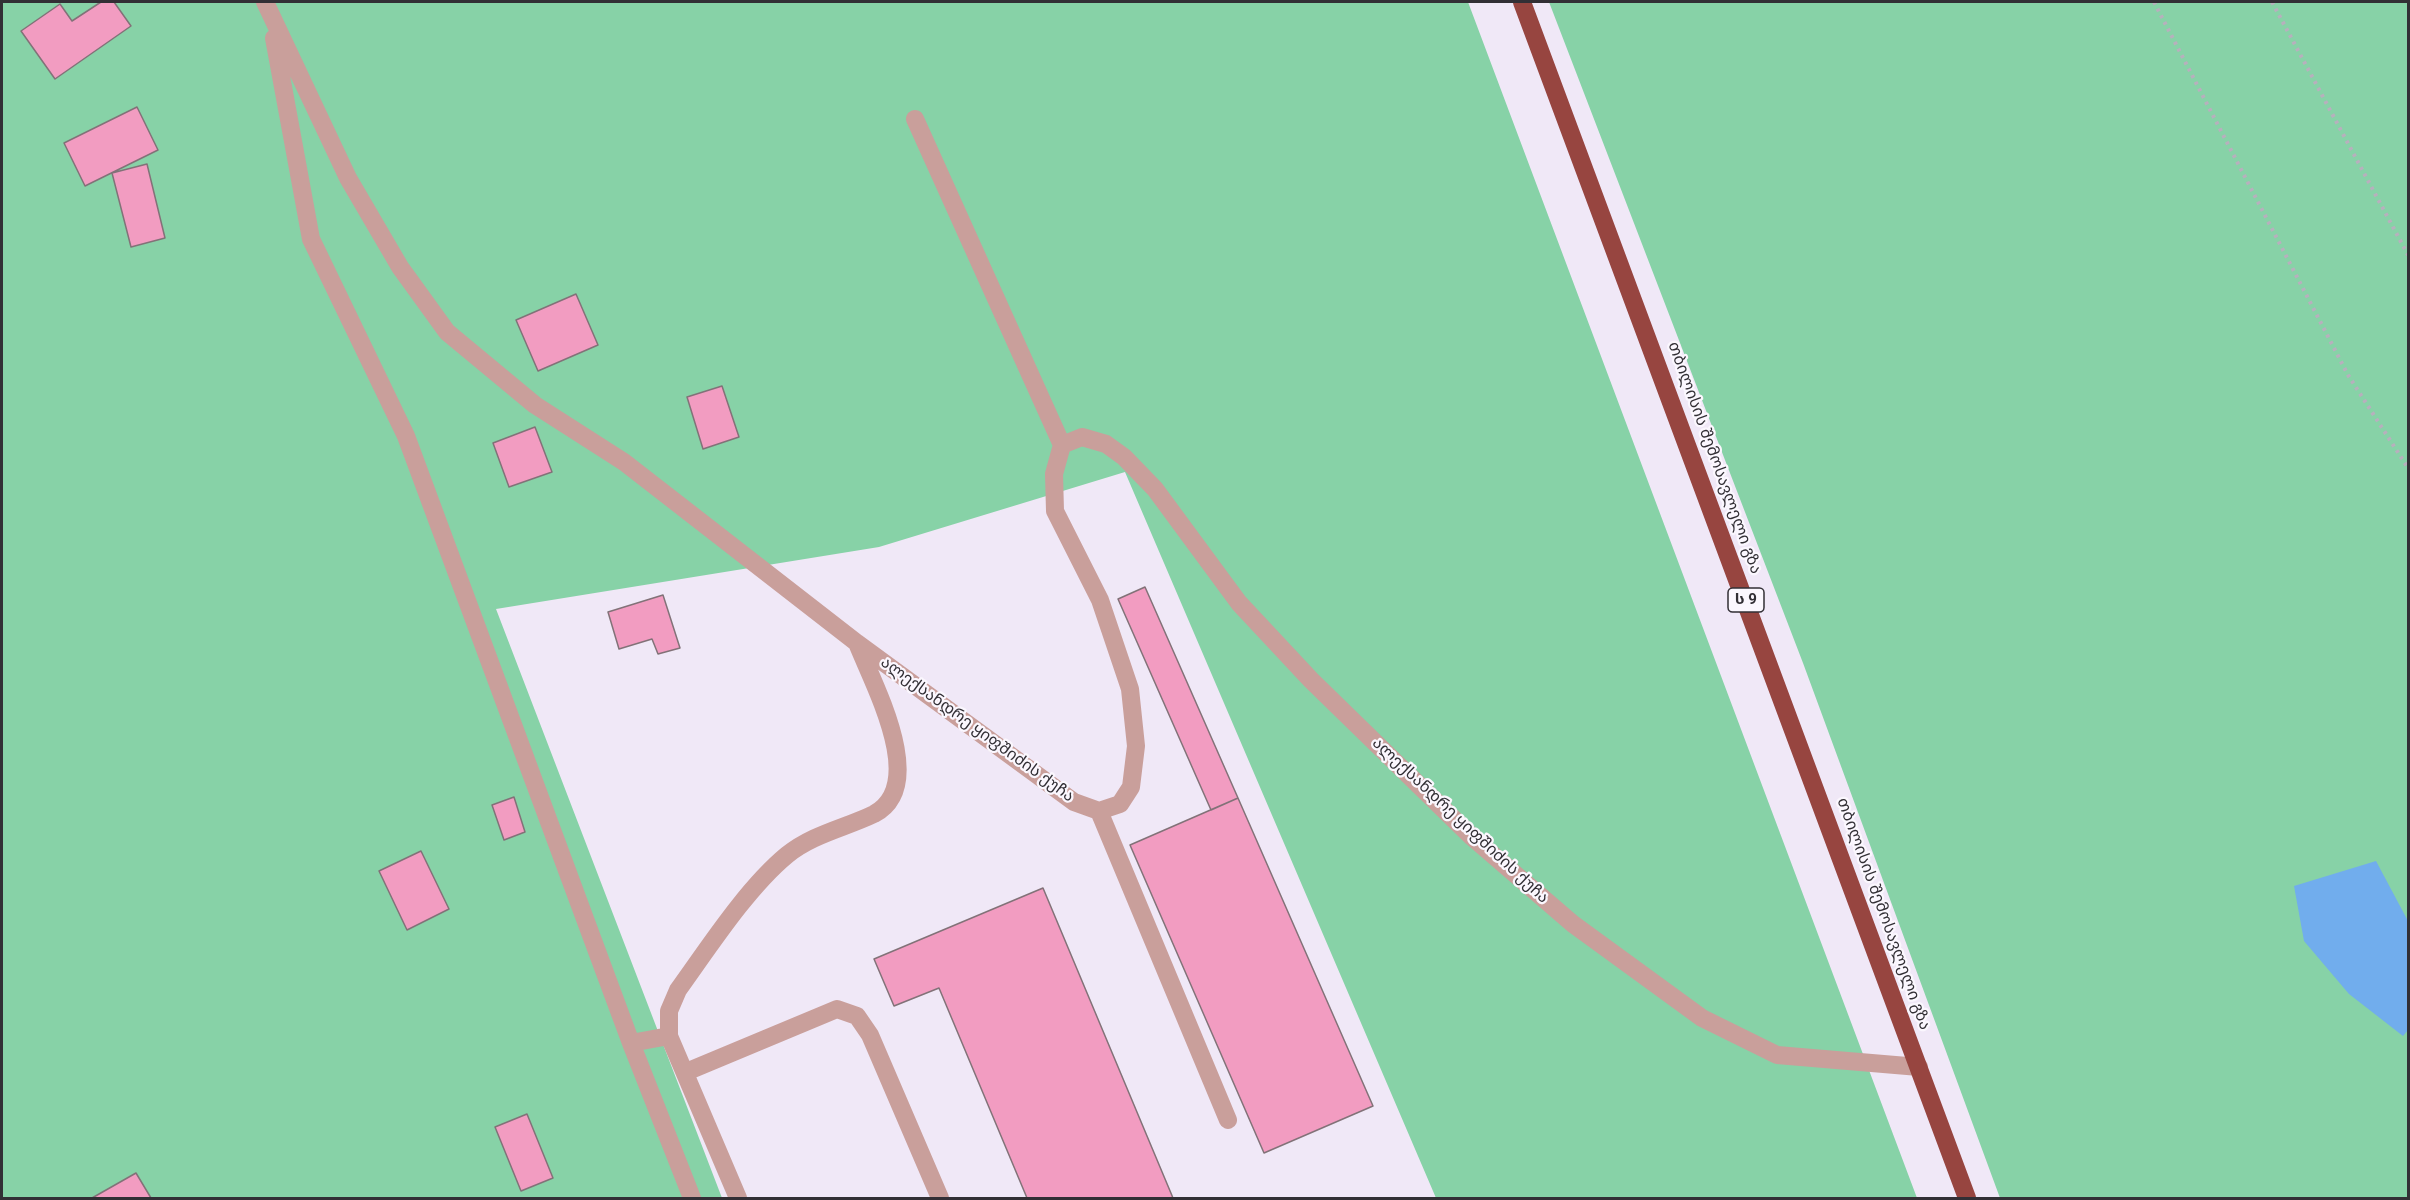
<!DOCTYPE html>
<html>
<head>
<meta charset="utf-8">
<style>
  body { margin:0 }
  #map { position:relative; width:2410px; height:1200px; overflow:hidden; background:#f0e8f7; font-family:Roboto,sans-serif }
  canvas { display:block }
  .frame { position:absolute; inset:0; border:3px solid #322f35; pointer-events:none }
</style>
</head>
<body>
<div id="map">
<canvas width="2410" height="1200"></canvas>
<div class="frame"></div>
</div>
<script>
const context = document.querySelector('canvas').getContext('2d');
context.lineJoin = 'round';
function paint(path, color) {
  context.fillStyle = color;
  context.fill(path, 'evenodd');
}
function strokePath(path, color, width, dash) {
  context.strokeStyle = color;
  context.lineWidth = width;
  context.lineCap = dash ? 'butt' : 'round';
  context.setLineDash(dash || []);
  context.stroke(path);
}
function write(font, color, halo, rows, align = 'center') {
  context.font = font + ' Roboto,"Noto Sans Georgian",sans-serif';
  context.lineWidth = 4.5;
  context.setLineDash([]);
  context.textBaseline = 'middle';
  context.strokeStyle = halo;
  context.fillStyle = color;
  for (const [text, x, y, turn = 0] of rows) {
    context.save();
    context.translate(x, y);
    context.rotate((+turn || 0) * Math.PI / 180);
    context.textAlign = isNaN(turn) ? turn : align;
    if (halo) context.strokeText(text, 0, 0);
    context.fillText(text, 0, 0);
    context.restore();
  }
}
const green = new Path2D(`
  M2,2H1468L1917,1198H1436L1125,472L879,547L496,609L722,1198H2Z
  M1549,2H2408V1198H2000L1803,663Z`);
const water = new Path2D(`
  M2376,861L2408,921V1030L2403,1036L2349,994L2304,941L2294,886Z`);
const building = new Path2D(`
  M101,2H114L131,26L55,79L21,31L60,4L72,21Z
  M137,107L158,150L85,186L64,143Z
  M147,164L165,238L131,247L112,173Z
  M576,294L598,345L538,371L516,320Z
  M722,386L739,437L703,449L687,397Z
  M535,427L552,472L509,487L493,443Z
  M1145,587L1238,798L1211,810L1118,599Z
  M663,595L680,648L658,654L652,639L619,649L608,612Z
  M514,797L525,832L504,840L492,805Z
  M1238,798L1373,1106L1264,1153L1130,845Z
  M421,851L449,909L407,930L379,871Z
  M1043,888L1173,1198H1027L939,988L894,1006L874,959Z
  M527,1114L553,1178L521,1191L495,1127Z
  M136,1173L151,1198H92Z`);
const path = new Path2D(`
  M2154,2L2348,375L2408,468
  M2272,2L2408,255`);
const minor = new Path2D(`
  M265,2L348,178L400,267L447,332L535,405L624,462L857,643L1074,802L1099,811L1120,804L1131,787L1136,746L1130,689L1100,600L1055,511L1054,474L1062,445L1082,437L1106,444L1124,457L1155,489L1239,603L1311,680L1472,837L1573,924L1702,1018L1777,1055L1919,1067
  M274,38L311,239L406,436L631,1043L692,1198
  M915,119L1062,445
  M1099,811L1228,1120
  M631,1043L669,1036
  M686,1072L837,1009L857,1016L870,1035L940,1198
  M738,1198L669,1036V1011L678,990C709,947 747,888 787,855C813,834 845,828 874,814C929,785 873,684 857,643`);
const highway = new Path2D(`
  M1522,2L1967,1198`);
const shields = [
  [1746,600,36]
];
const shieldNames = [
  ["ს 9",1746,600]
];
const streetNames = [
  ["თბილისის შემოსავლელი გზა",1714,458,70],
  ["ალექსანდრე ყიფშიძის ქუჩა",977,730,36],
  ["ალექსანდრე ყიფშიძის ქუჩა",1460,821,43],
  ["თბილისის შემოსავლელი გზა",1883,914,70]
];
paint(green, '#87d2a7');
paint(water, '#71aded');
paint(building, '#f29cc1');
strokePath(building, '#827278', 1.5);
strokePath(path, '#b7b0bd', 4, [3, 4.5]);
strokePath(minor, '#c99f9b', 18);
strokePath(highway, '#974540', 18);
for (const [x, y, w] of shields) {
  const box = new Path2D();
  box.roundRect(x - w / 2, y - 12, w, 24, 4.5);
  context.fillStyle = '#fbf7fe';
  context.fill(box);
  strokePath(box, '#322f35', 1.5);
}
write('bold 15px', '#322f35', null, shieldNames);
write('16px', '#322f35', '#fbf7fe', streetNames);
</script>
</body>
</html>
